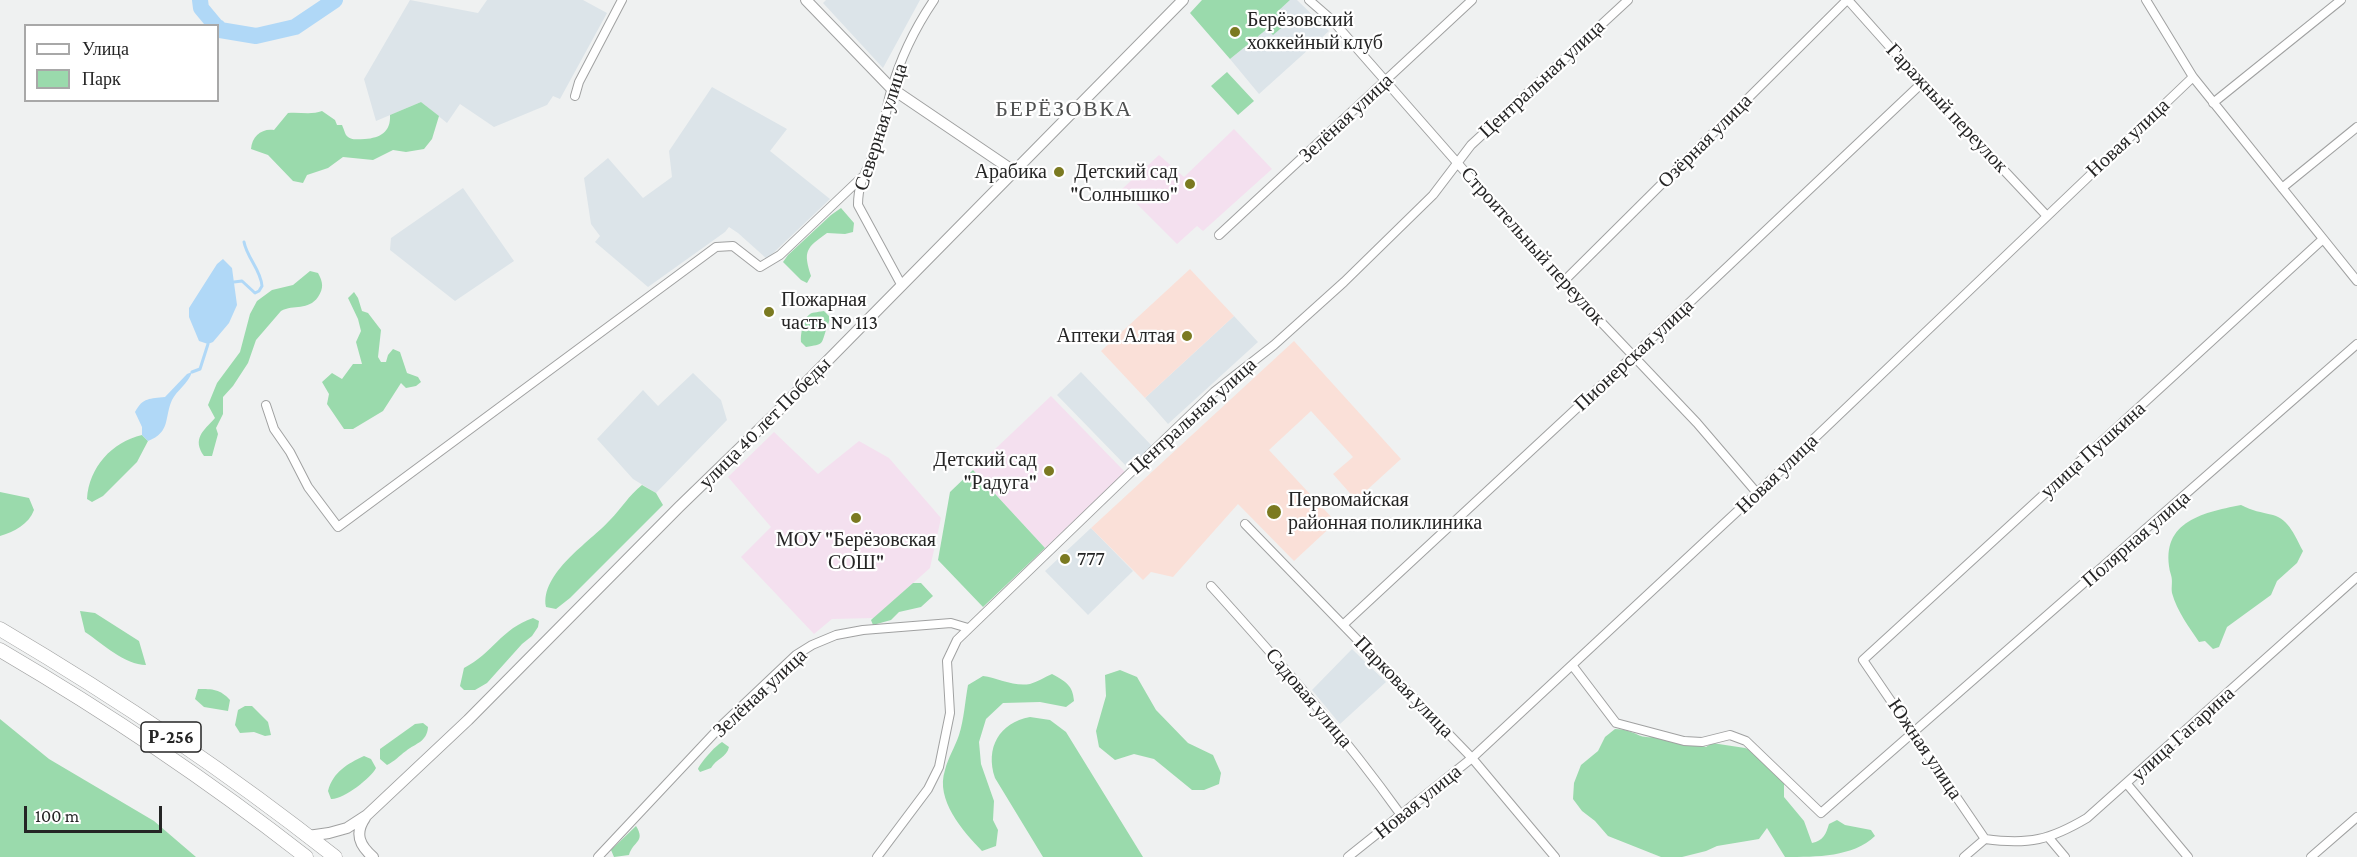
<!DOCTYPE html>
<html>
<head>
<meta charset="utf-8">
<style>
  body { margin:0 }
  #map { position:relative; width:2357px; height:857px; overflow:hidden; background:#eff1f1; font-family:"Crimson Pro",serif }
  canvas { display:block }
  .legend { position:absolute; left:24px; top:24px; width:195px; height:78px; box-sizing:border-box; background:#fff; border:2px solid #a8a8a8; margin:0; padding:8px 10px; list-style:none; font-size:18px; color:#252525 }
  .legend li { display:flex; align-items:center; gap:12px; height:30px }
  .legend b { width:30px; border:2px solid #a8a8a8 }
  .scale { position:absolute; left:24px; top:806px; width:138px; height:27px; box-sizing:border-box; border:3px solid #252525; border-top:0; padding-left:8px; font-size:18px; line-height:21px; white-space:nowrap; color:#252525; -webkit-text-stroke:4px #fff; paint-order:stroke }
</style>
</head>
<body>
<div id="map">
<canvas width="2357" height="857"></canvas>
<ul class="legend">
<li><b style="height:8px;background:#fff"></b>Улица</li>
<li><b style="height:16px;background:#9adaac"></b>Парк</li>
</ul>
<div class="scale">100 m</div>
</div>
<script>
const context = document.querySelector('canvas').getContext('2d');
context.lineJoin = 'round';
function paint(path, color) {
  context.fillStyle = color;
  context.fill(path, 'evenodd');
}
function strokePath(path, color, width, dash) {
  context.strokeStyle = color;
  context.lineWidth = width;
  context.lineCap = dash ? 'butt' : 'round';
  context.setLineDash(dash || []);
  context.stroke(path);
}
function write(font, color, halo, rows, align = 'center') {
  context.font = font + ' "Crimson Pro",serif';
  context.lineWidth = 4.5;
  context.setLineDash([]);
  context.textBaseline = 'middle';
  context.strokeStyle = halo;
  context.fillStyle = color;
  for (const [text, x, y, turn = 0] of rows) {
    context.save();
    context.translate(x, y);
    context.rotate((+turn || 0) * Math.PI / 180);
    context.textAlign = isNaN(turn) ? turn : align;
    if (halo) context.strokeText(text, 0, 0);
    context.fillText(text, 0, 0);
    context.restore();
  }
}
const built = new Path2D(`
  M410,0L478,13L487,0H583L607,13L560,99L553,96L547,105L494,127L460,104L447,123L421,102L376,121L364,79Z
  M826,0H920L883,68L823,3Z
  M1290,0H1297L1329,31L1259,94L1230,59L1267,29L1285,25L1276,13Z
  M712,87L787,129L770,151L830,199L767,259L738,233L729,227L725,232L648,287L595,242L600,236L591,224L584,178L608,158L643,198L672,177L669,151Z
  M463,188L514,261L455,301L390,250L391,238Z
  M1234,316L1258,342L1168,424L1145,398Z
  M1081,372L1152,446L1129,469L1057,395Z
  M693,373L721,400L727,420L656,493L633,479L597,439L643,390L658,406Z
  M1091,528L1133,571L1088,615L1045,571Z
  M1352,649L1386,682L1340,724L1312,690Z`);
const education = new Path2D(`
  M1234,129L1272,169L1203,231L1197,226L1177,244L1122,189L1159,155L1184,177Z
  M1051,396L1125,472L1045,548L973,470Z
  M774,432L818,474L859,441L889,458L941,518L930,568L874,618L832,619L814,634L741,557L771,527L728,477Z`);
const medical = new Path2D(`
  M1190,269L1234,316L1145,398L1101,351Z
  M1294,341L1401,459L1356,500L1333,474L1353,457L1311,411L1269,450L1336,522L1294,561L1238,504L1173,577L1151,572L1143,580L1091,528Z`);
const green = new Path2D(`
  M1202,0H1290L1276,13L1286,24L1273,35L1267,29L1230,59L1190,13Z
  M1227,72L1254,101L1238,115L1211,86Z
  M421,102L439,116L432,139L424,149L406,152L393,150L373,160L343,157L328,168L307,175L303,183L293,181L268,155L251,149C252,136 262,128 274,130L288,113C300,112 312,115 322,111L335,120L337,125H342C343,127 345,133 346,135C351,141 358,139 365,139C380,138 391,132 390,115Z
  M841,208L854,223L853,232L845,234L827,233C806,248 803,251 811,276L807,283L801,280L783,262L788,255L831,215Z
  M310,271L318,273C323,282 324,288 318,297C308,311 294,304 281,311L256,340L248,363L233,386L223,397V414L216,428L218,434L212,456H204C192,439 203,431 215,418L208,405L217,383L240,352L250,314L257,301L272,290L293,285Z
  M354,292L358,298L362,311L368,313L381,330L378,357L381,362H386L388,355L393,349L400,352L407,373L418,377L421,382L416,386L406,388L401,383L383,411L353,429H344L327,404L329,394L322,382L332,373L342,379L353,364H362L356,342L361,331L358,319L348,298Z
  M824,311L829,316C830,322 828,324 826,330C821,345 824,344 806,347L801,342C800,335 803,319 810,314C813,312 820,312 824,311Z
  M142,435L148,441L137,462L103,496L92,502L87,499C89,467 112,442 142,435Z
  M973,470L1045,548L983,607L938,560L950,492Z
  M642,485L656,493L663,505L570,598L556,609L546,607C540,573 590,542 610,520C621,509 629,495 642,485Z
  M0,492L29,498L34,510C29,524 14,532 0,536Z
  M2241,505C2253,511 2260,512 2273,515C2289,519 2296,538 2303,551L2297,563L2277,581L2271,595L2227,627L2219,647L2213,649L2205,641L2199,642C2189,627 2177,611 2172,593C2171,587 2173,581 2171,575C2158,523 2200,513 2241,505Z
  M913,583H921L933,596L921,607L899,612L891,620L873,625L871,620Z
  M80,611L95,613L139,641L146,665C125,665 103,644 85,632Z
  M533,618L539,621L538,627L532,636L522,644L487,683L475,690H464L460,686L464,668C493,653 501,629 533,618Z
  M1120,670L1137,677L1156,710L1188,743L1213,755L1221,773L1219,784L1204,790H1192L1154,759L1134,754L1115,760L1099,747L1096,731L1106,696L1105,675Z
  M1052,674C1065,681 1073,685 1074,701L1066,707L1040,702L1003,703L986,719L979,742L981,764L994,801L993,820L998,830L996,846L982,851C963,831 935,800 945,770C948,758 955,747 959,735C964,720 965,701 968,685L983,676C998,678 1014,687 1030,684C1037,682 1045,677 1052,674Z
  M198,689C213,689 220,689 230,700L228,711L204,707L195,699Z
  M245,706H252L268,722L271,735L265,736L254,732L240,733L235,725L238,710Z
  M1030,717L1050,720L1066,732L1143,857H1043L995,778C985,748 999,723 1030,717Z
  M0,719L49,759L154,821L196,857H0Z
  M423,723L428,727C427,742 416,743 406,751C399,756 395,761 387,765L380,759V749L415,724Z
  M1615,729C1642,730 1636,744 1668,733L1706,747L1712,743L1745,748L1764,755L1784,776V797L1804,821L1812,843C1823,841 1826,834 1829,824L1837,820L1845,825L1871,830L1875,836C1853,857 1817,857 1785,857L1767,828L1759,839L1717,846L1706,851L1682,857H1661L1608,836L1595,821L1582,811L1573,799L1574,783L1581,765L1598,751L1605,737Z
  M722,742L729,747C727,757 716,759 711,768L700,772L698,769C701,762 715,746 722,742Z
  M364,756L371,759L376,768C371,778 343,800 331,799L328,791C333,772 347,764 364,756Z
  M636,826C646,842 633,841 629,855L614,857L611,850Z`);
const water = new Path2D(`
  M223,259L232,268L237,305L229,323L213,342L208,344L199,341L189,317V308L217,264Z
  M192,372C188,384 177,390 172,400C164,418 171,432 148,441L142,435V427L135,412C143,397 150,399 165,397L187,374Z`);
const stream = new Path2D(`
  M234,282L242,281L255,293L259,291L262,286C261,270 247,258 244,242
  M192,372L200,369L208,344`);
const river = new Path2D(`
  M200,0L201,8L216,26
  M218,27L220,30L256,36L295,27L335,0`);
const minor = new Path2D(`
  M1309,0L1332,20L1546,264L1697,423L1757,493
  M1848,0L1922,83L2046,215
  M2146,0L2193,77L2357,281
  M575,96L579,82L622,0
  M2213,103L2341,0
  M2282,188L2357,127
  M1219,235L1472,0
  M1563,282L1847,0
  M902,286L858,205C858,177 871,166 879,141C885,125 886,107 891,91C900,59 915,28 934,0
  M266,405L274,429L290,452L308,487L338,527L716,247L733,246L760,267L780,255L861,178
  M1245,524L1472,758L1555,857
  M1211,586C1278,660 1343,734 1401,815
  M1344,624L1633,356L1922,83
  M1572,665L1616,723L1684,741L1702,742L1730,735L1746,741L1821,813L2357,344
  M2127,784L2188,857
  M2049,838L2065,857
  M1985,839L1863,660L2323,239
  M1985,839C2029,845 2050,840 2087,818L2357,577
  M598,857L722,725L796,655L812,645L836,635L863,630L951,623L968,628
  M877,857L928,789L939,767L950,713L947,661L957,640L1214,392L1274,345L1344,282L1433,195L1471,145L1628,0
  M1348,857L1472,758L1757,493L2193,77
  M1964,857L1985,839
  M2311,857L2357,817`);
const tertiary = new Path2D(`
  M806,0L891,88L1015,172
  M365,818C354,834 360,846 373,857
  M308,836L329,833L347,828L367,815L468,720L679,507L776,413L1183,0`);
const trunk = new Path2D(`
  M0,629C117,698 229,773 335,857
  M0,650C106,712 209,781 306,857`);
const markers = [
  [1235,32,6,"#7b7a21"],
  [1059,172,6,"#7b7a21"],
  [1190,184,6,"#7b7a21"],
  [769,312,6,"#7b7a21"],
  [1187,336,6,"#7b7a21"],
  [1049,471,6,"#7b7a21"],
  [1274,512,8,"#7b7a21"],
  [856,518,6,"#7b7a21"],
  [1065,559,6,"#7b7a21"]
];
const shields = [
  [171,737,60]
];
const shieldNames = [
  ["Р-256",171,737]
];
const poiNames = [
  ["Берёзовский",1247,20],
  ["хоккейный клуб",1247,43],
  ["Арабика",1047,172,"right"],
  ["Детский сад",1178,172,"right"],
  ["\"Солнышко\"",1178,195,"right"],
  ["Пожарная",781,300],
  ["часть № 113",781,323],
  ["Аптеки Алтая",1175,336,"right"],
  ["Детский сад",1037,460,"right"],
  ["\"Радуга\"",1037,483,"right"],
  ["Первомайская",1288,500],
  ["районная поликлиника",1288,523],
  ["МОУ \"Берёзовская",856,540,"center"],
  ["СОШ\"",856,563,"center"],
  ["777",1077,559]
];
const streetNames = [
  ["Центральная улица",1542,79,-43],
  ["Гаражный переулок",1947,108,47],
  ["Зелёная улица",1346,118,-43],
  ["Северная улица",881,127,-72],
  ["Новая улица",2128,138,-43],
  ["Озёрная улица",1705,141,-45],
  ["Строительный переулок",1533,246,48],
  ["Пионерская улица",1634,355,-43],
  ["Центральная улица",1193,416,-42],
  ["улица 40 лет Победы",765,423,-45],
  ["улица Пушкина",2093,450,-42],
  ["Новая улица",1777,474,-44],
  ["Полярная улица",2136,539,-41],
  ["Парковая улица",1404,687,46],
  ["Зелёная улица",760,693,-43],
  ["Садовая улица",1309,698,50],
  ["улица Гагарина",2183,734,-42],
  ["Южная улица",1925,749,56],
  ["Новая улица",1418,802,-39]
];
const quarterNames = [
  ["БЕРЁЗОВКА",1064,109]
];
paint(built, '#dce4e9');
paint(education, '#f4e0ef');
paint(medical, '#fae0d8');
paint(green, '#9adaac');
paint(water, '#b0d8f7');
strokePath(stream, '#b0d8f7', 3);
strokePath(river, '#b0d8f7', 16);
strokePath(minor, '#a0a1a1', 10);
strokePath(tertiary, '#a0a1a1', 12);
strokePath(trunk, '#a0a1a1', 15);
strokePath(minor, '#fff', 8);
strokePath(tertiary, '#fff', 10);
strokePath(trunk, '#fff', 14);
for (const [x, y, r, color] of markers) {
  const dot = new Path2D();
  dot.arc(x, y, r, 0, 2 * Math.PI);
  context.fillStyle = color;
  context.fill(dot);
  strokePath(dot, '#fff', 2);
}
for (const [x, y, w] of shields) {
  const box = new Path2D();
  box.roundRect(x - w / 2, y - 15, w, 30, 4.5);
  context.fillStyle = '#fff';
  context.fill(box);
  strokePath(box, '#252525', 1.5);
}
write('bold 18px', '#252525', null, shieldNames);
write('20px', '#252525', '#fff', poiNames, 'left');
write('20px', '#252525', '#fff', streetNames);
context.letterSpacing = '1.5px';
write('22px', '#505151', '#fff', quarterNames);
context.letterSpacing = '0px';
</script>
</body>
</html>
